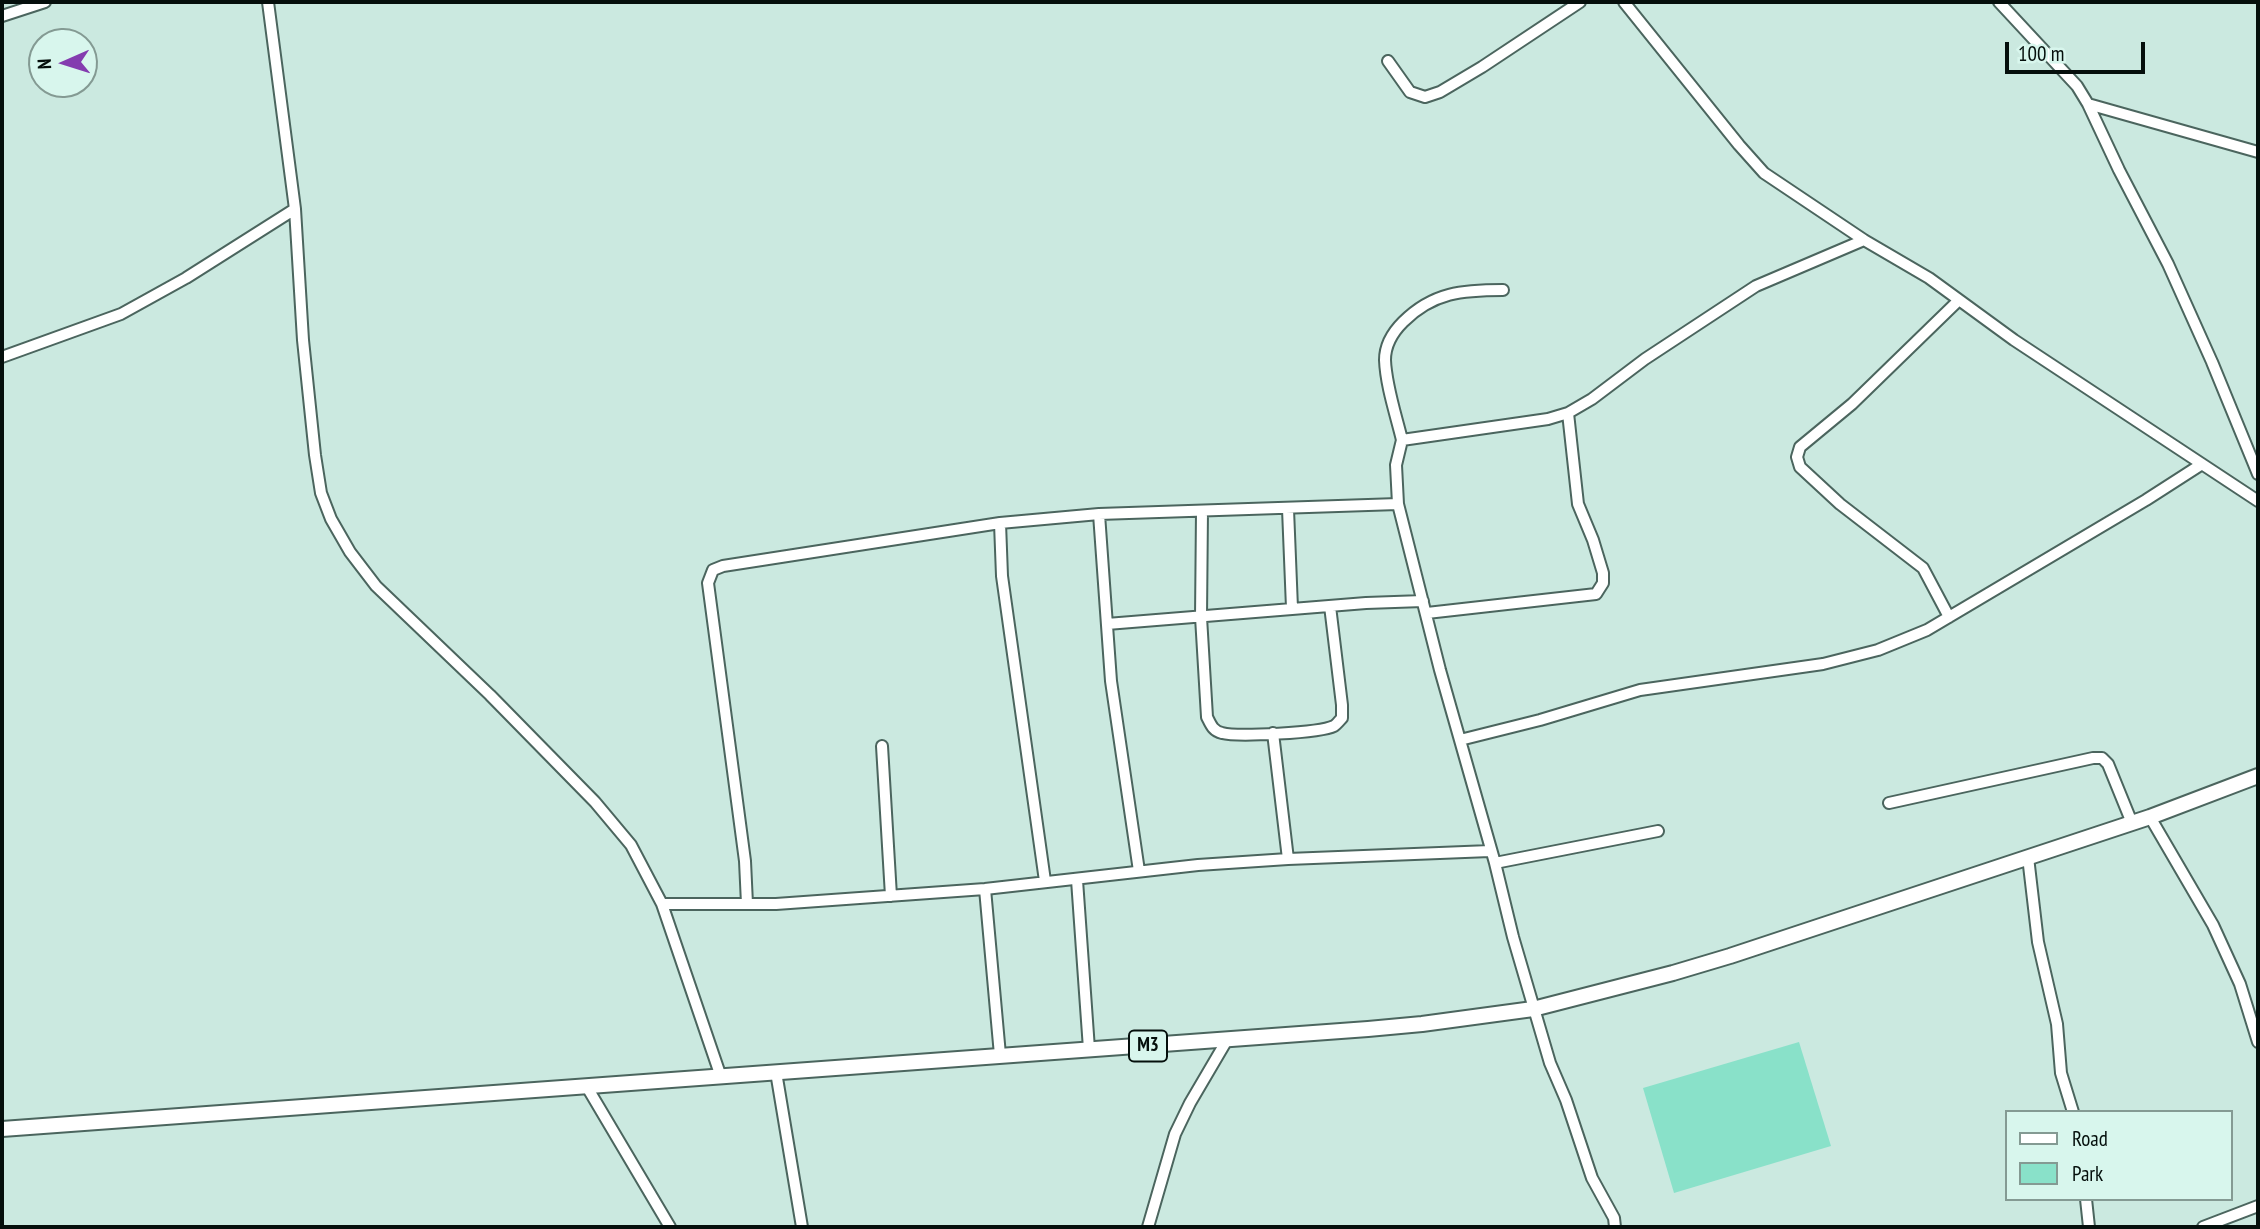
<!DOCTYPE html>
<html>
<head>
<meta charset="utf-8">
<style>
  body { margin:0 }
  #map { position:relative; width:2260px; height:1229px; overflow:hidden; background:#cbe9e0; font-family:"PT Sans Narrow",sans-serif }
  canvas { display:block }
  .frame { position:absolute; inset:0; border:4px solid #050f0c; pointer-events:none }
  .legend { position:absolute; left:2005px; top:1110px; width:228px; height:91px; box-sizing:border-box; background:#d8f6ed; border:2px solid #849a93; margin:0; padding:9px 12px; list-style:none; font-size:21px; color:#050f0c }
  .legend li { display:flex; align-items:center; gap:14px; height:35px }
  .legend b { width:35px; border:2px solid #849a93 }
  .north { position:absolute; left:28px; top:28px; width:70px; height:70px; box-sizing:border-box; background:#d8f6ed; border:2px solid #849a93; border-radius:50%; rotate:267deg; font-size:19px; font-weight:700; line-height:28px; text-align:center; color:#050f0c }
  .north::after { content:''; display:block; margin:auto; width:24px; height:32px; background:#843caf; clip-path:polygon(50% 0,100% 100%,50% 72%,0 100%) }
  .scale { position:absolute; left:2005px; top:42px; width:140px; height:32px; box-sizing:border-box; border:4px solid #050f0c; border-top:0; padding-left:9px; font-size:21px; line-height:24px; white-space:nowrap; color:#050f0c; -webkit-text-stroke:5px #d8f6ed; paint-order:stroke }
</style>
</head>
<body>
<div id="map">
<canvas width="2260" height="1229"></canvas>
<div class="frame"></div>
<ul class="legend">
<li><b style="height:9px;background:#fff"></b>Road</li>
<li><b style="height:19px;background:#89e1c9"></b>Park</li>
</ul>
<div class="north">N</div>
<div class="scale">100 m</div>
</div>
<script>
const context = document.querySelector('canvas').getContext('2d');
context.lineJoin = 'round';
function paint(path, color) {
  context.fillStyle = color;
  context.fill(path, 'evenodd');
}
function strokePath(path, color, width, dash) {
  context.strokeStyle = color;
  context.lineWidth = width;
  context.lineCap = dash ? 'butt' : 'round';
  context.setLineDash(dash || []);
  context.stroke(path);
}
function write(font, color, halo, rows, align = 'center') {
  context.font = font + ' "PT Sans Narrow",sans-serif';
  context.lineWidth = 5;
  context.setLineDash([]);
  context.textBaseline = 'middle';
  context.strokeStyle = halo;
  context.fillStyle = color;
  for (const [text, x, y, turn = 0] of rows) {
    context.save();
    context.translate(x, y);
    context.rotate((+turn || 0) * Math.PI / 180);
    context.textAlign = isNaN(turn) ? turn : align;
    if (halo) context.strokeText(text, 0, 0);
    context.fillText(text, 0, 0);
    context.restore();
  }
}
const green = new Path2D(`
  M1799,1042L1831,1146L1674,1193L1643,1088Z`);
const minor = new Path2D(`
  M268,2L295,209L303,340L315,455L321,493L331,519L350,552L376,586L490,695L595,802L631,845L662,904L721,1077
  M1624,2L1739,145L1764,173L1864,240L1929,278L2014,340L2258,501
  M1999,2L2077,86L2088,104L2119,170L2168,264L2212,362L2258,474
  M2,16L45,2
  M1388,61L1410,92L1425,97L1440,92L1482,67L1580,2
  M2088,104L2258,152
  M2,357L121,314L186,278L295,209
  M1402,440C1396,415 1386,386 1385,360C1385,345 1393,332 1403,322C1433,292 1463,290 1503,290
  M1288,509L1292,608
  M1202,511L1201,617L1207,717C1211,725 1213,731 1222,733C1237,737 1320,733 1334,726C1336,725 1341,719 1342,718V705L1330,606
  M1099,514L1111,681L1139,871
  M1000,523L1002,576L1045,881
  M1427,613L1596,594L1603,583V573L1593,540L1578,504L1568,413
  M1949,617L1923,568L1840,504L1800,467L1797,457L1800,447L1852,404L1959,300
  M1107,624L1366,603L1423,601
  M1273,733L1288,859
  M1460,740L1540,720L1640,690L1823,664L1878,650L1927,630L2146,500L2202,464
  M882,746L891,896
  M1889,803L2093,758H2102L2108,764L2132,823
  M2150,817L2213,925L2240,984L2258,1042
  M2028,857L2038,942L2057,1024L2061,1073L2073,1112
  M1495,863L1658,831
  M1077,880L1089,1049
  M985,889L1000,1055
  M662,904H776L985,889L1198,865L1288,859L1490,851
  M747,904L745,861L708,583L713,570L723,566L1000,523L1099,514L1398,504
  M776,1072L802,1227
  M587,1087L670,1227
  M2086,1199L2089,1227
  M1148,1227L1175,1134L1190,1103L1227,1040
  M1615,1227L1614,1218L1592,1178L1566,1100L1550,1063L1513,937L1495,863L1440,670L1398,504L1396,465L1402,440L1548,419L1568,413L1592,399L1645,359L1756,286L1864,240
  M2203,1227L2258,1206`);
const major = new Path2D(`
  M2,1129L1368,1029L1422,1024L1533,1009L1673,973L1730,956L2150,817L2258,776`);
const shields = [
  [1148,1046,38]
];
const shieldNames = [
  ["M3",1148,1046]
];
paint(green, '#89e1c9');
strokePath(minor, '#4b655e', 14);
strokePath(major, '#4b655e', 18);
strokePath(minor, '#fff', 10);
strokePath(major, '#fff', 14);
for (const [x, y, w] of shields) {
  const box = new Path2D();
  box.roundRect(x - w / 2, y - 15.5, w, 31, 5);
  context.fillStyle = '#d8f6ed';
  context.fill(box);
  strokePath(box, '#050f0c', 2);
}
write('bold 19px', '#050f0c', null, shieldNames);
</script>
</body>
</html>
